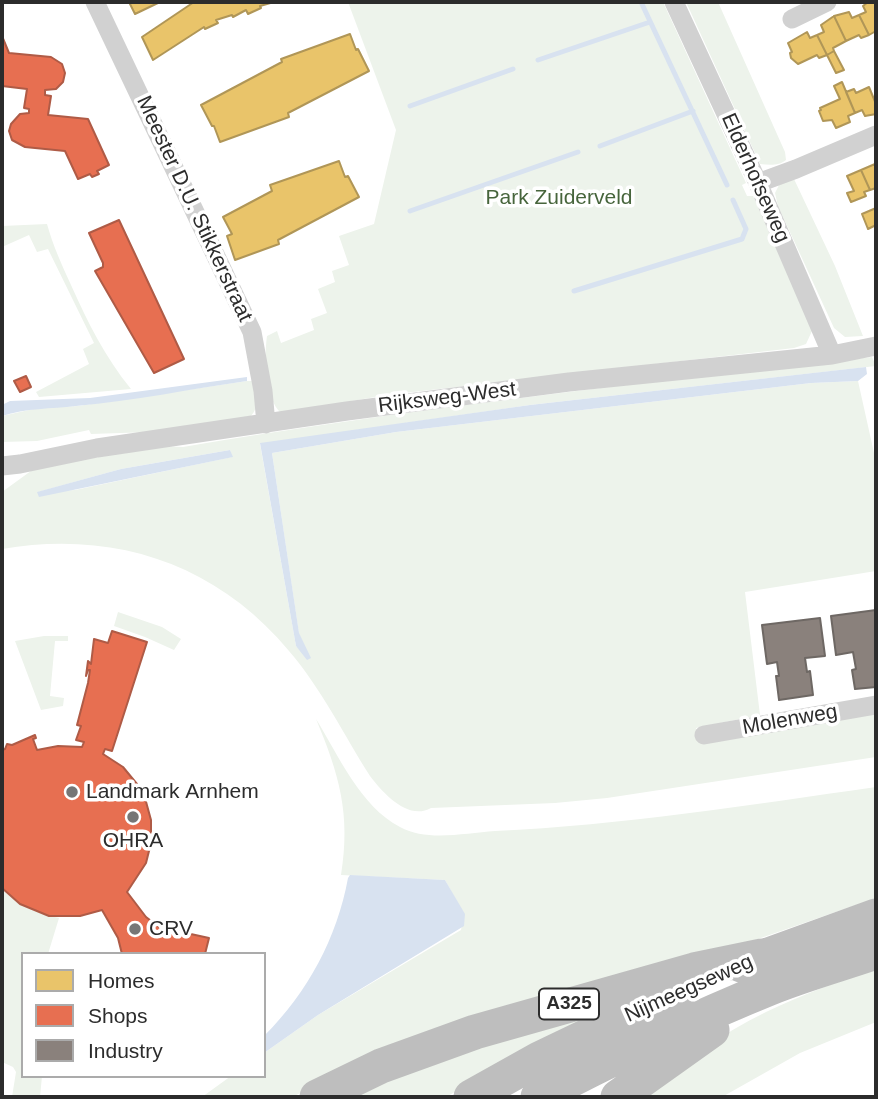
<!DOCTYPE html>
<html>
<head>
<meta charset="utf-8">
<style>
  body { margin:0 }
  #map { position:relative; width:878px; height:1099px; overflow:hidden; background:#fff; font-family:Arial,sans-serif }
  canvas { display:block }
  .frame { position:absolute; inset:0; border:4px solid #2c2c2c; pointer-events:none }
  .legend { position:absolute; left:21px; top:952px; width:245px; height:126px; box-sizing:border-box; background:#fff; border:2px solid #ababab; margin:0; padding:9px 12px; list-style:none; font-size:21px; color:#2c2c2c }
  .legend li { display:flex; align-items:center; gap:14px; height:35px }
  .legend b { width:35px; border:2px solid #ababab }
</style>
</head>
<body>
<div id="map">
<canvas width="878" height="1099"></canvas>
<div class="frame"></div>
<ul class="legend">
<li><b style="height:19px;background:#e9c46a"></b>Homes</li>
<li><b style="height:19px;background:#e76f51"></b>Shops</li>
<li><b style="height:19px;background:#8a817c"></b>Industry</li>
</ul>
</div>
<script>
const context = document.querySelector('canvas').getContext('2d');
context.lineJoin = 'round';
function paint(path, color) {
  context.fillStyle = color;
  context.fill(path, 'evenodd');
}
function strokePath(path, color, width, dash) {
  context.strokeStyle = color;
  context.lineWidth = width;
  context.lineCap = dash ? 'butt' : 'round';
  context.setLineDash(dash || []);
  context.stroke(path);
}
function write(font, color, halo, rows, align = 'center') {
  context.font = font + ' Arial,sans-serif';
  context.lineWidth = 7;
  context.setLineDash([]);
  context.textBaseline = 'middle';
  context.strokeStyle = halo;
  context.fillStyle = color;
  for (const [text, x, y, turn = 0] of rows) {
    context.save();
    context.translate(x, y);
    context.rotate((+turn || 0) * Math.PI / 180);
    context.textAlign = isNaN(turn) ? turn : align;
    if (halo) context.strokeText(text, 0, 0);
    context.fillText(text, 0, 0);
    context.restore();
  }
}
const green = new Path2D(`
  M348,2H663L746,183L742,185L747,196H753L811,323L812,331L806,344L794,348L387,395L281,413C265,399 264,356 267,336L277,331L281,343L314,330L311,319L327,313L318,289L335,282L332,271L349,265L339,236L374,224L396,130Z
  M686,2H718L785,152L786,160C779,166 769,165 760,164Z
  M794,179L835,266L863,336L845,337L834,328L778,206L775,193L779,185Z
  M47,224C53,246 62,265 71,285C88,323 105,357 131,389L39,397L36,392L89,364L83,349L94,343L48,249L37,252L29,235L2,247V226Z
  M872,357L876,366L530,405L260,444L296,646L310,658L299,634L272,453L396,432L811,383L858,381L876,462V571L745,592L760,715L696,728L702,743L876,710V757L607,798L555,803L431,808C408,821 383,793 370,776C344,735 321,688 289,651C216,563 113,530 2,549V492L35,468L163,446L183,447C412,408 642,383 872,357ZM230,450L232,457L75,490L38,492L121,469Z
  M247,381H254C256,394 260,406 251,416L151,432L91,434L89,430L37,441L2,442V416L38,408L78,406Z
  M118,612L162,627L181,639L174,650L145,637L114,626Z
  M44,636H68V641H55L50,696L64,698L63,706L41,710L15,641Z
  M316,719C339,756 360,806 400,827C427,842 465,833 495,831C623,825 749,805 876,787V898L686,964L350,1070L292,1097H202L231,1076H264V1053L318,1015L461,930L464,914L445,880L341,875C351,814 339,774 316,719Z
  M2,889C19,906 36,913 59,918L48,954H23V1076H42L40,1097H12L16,1072L13,1067L2,1062Z
  M876,968V1022L800,1053L722,1097H637C678,1067 720,1034 766,1012C802,995 839,981 876,968Z
  M642,991L517,1057L446,1097H334Z`);
const water = new Path2D(`
  M866,367L867,374L858,381L811,383L396,432L272,453L299,633L311,658L307,660L296,646L260,443L530,405Z
  M247,377V381C190,389 134,401 76,406C51,409 26,408 2,416V405L10,401L90,398Z
  M230,450L233,457L39,497L37,492L121,469Z
  M350,875L445,880L465,914L464,926L318,1015L264,1053V1036C308,992 337,938 348,878Z`);
const homes = new Path2D(`
  M129,2H160L135,14Z
  M194,2H274L260,6L261,8L248,14L246,10L233,17L232,15L216,20L218,23L205,29L204,27L153,60L142,37Z
  M868,2H876V31L869,35L859,15L866,12L863,6Z
  M849,12L852,18L859,15L869,35L861,38L859,35L846,41L834,16Z
  M834,16L846,41L833,48L834,51L827,55L817,35L824,32L821,25Z
  M807,32L810,38L817,35L827,55L819,58L817,55L798,64L791,58L790,53L792,52L788,43Z
  M350,34L356,50L358,49L369,71L288,113L289,117L220,142L214,126H212L201,105L282,62L281,59Z
  M834,51L844,70L836,73L827,55Z
  M842,82L855,113L848,116L850,122L836,128L832,120L823,121L819,111L821,110L820,108L840,99L834,86Z
  M869,87L876,104V114L865,116L862,110L855,113L846,92L854,89L856,93Z
  M339,161L345,177L348,176L359,197L278,240L279,244L235,260L227,236L232,234L223,217L272,191L270,185Z
  M875,164L876,188L870,190L861,170Z
  M861,170L870,190L864,192L866,196L851,202L847,193L854,191L847,176Z
  M876,208V225L868,229L862,214Z`);
const shops = new Path2D(`
  M2,36L9,53L51,57L62,64L65,73L63,82L56,89L45,90V95L51,96L48,115L88,119L109,165L97,171L99,174L92,177L90,174L78,179L65,151L25,147L12,140L9,131L11,124L20,114L29,113V109L24,108L27,89L2,86Z
  M119,220L184,359L154,373L95,271L103,267V263L89,233Z
  M26,376L31,387L20,392L14,381Z
  M112,631L147,642L112,751L105,749L103,754L123,767L137,784L145,798L151,820V843L146,863L127,892L146,917L159,927L209,938L205,954H122L118,938L102,910L80,916H49L20,904L2,888V750L5,749L7,744L12,745L35,735L36,738L33,739L37,750L58,746L82,747L84,742L76,740L81,726L77,725L88,683L90,670H88L86,676L88,661L91,664L94,639L108,643Z`);
const industry = new Path2D(`
  M876,610V687L855,689L852,670L856,669L853,652L836,655L831,616Z
  M820,618L825,656L805,658L807,672L810,671L813,695L779,700L776,676H779L777,662L767,664L762,625Z`);
const stream = new Path2D(`
  M641,2L727,185
  M538,60L650,22
  M410,106L513,69
  M600,146L693,111
  M410,211L578,152
  M574,291L742,239L746,229L733,200`);
const street = new Path2D(`
  M95,2L252,332L263,391L266,424
  M674,2L758,183L832,355
  M792,19L827,2
  M758,183L796,169L876,135
  M2,466L20,464L97,448L347,411L569,382L832,355L876,346
  M704,735L876,705`);
const highway = new Path2D(`
  M741,965L876,916
  M317,1097L381,1066L475,1032L694,970L762,956
  M471,1097L539,1059L683,990
  M538,1097C614,1057 691,1020 770,988C805,974 841,964 876,952
  M618,1097L712,1030`);
const markers = [
  [72,792,7,"#767676"],
  [133,817,7,"#767676"],
  [135,929,7,"#767676"]
];
const shields = [
  [569,1004,60]
];
const shieldNames = [
  ["A325",569,1004]
];
const streetNames = [
  ["Elderhofseweg",755,178,66],
  ["Meester D.U. Stikkerstraat",194,209,65],
  ["Rijksweg-West",447,398,-7],
  ["Molenweg",790,720,-10],
  ["Nijmeegseweg",689,989,-24]
];
const parkNames = [
  ["Park Zuiderveld",559,198]
];
const poiNames = [
  ["Landmark Arnhem",86,792],
  ["OHRA",133,841,"center"],
  ["CRV",149,929]
];
paint(green, '#edf3eb');
paint(water, '#d8e2f0');
paint(homes, '#e9c46a');
strokePath(homes, '#b09657', 2);
paint(shops, '#e76f51');
strokePath(shops, '#af5b46', 2);
paint(industry, '#8a817c');
strokePath(industry, '#6e6864', 2);
strokePath(stream, '#d8e2f0', 5);
strokePath(street, '#d1d1d1', 19);
strokePath(highway, '#bebebe', 35);
for (const [x, y, r, color] of markers) {
  const dot = new Path2D();
  dot.arc(x, y, r, 0, 2 * Math.PI);
  context.fillStyle = color;
  context.fill(dot);
  strokePath(dot, '#fff', 2.5);
}
for (const [x, y, w] of shields) {
  const box = new Path2D();
  box.roundRect(x - w / 2, y - 15.5, w, 31, 5);
  context.fillStyle = '#fff';
  context.fill(box);
  strokePath(box, '#2c2c2c', 2);
}
write('bold 19px', '#2c2c2c', null, shieldNames);
write('21px', '#2c2c2c', '#fff', streetNames);
write('21px', '#47653c', '#fff', parkNames);
write('21px', '#2c2c2c', '#fff', poiNames, 'left');
</script>
</body>
</html>
